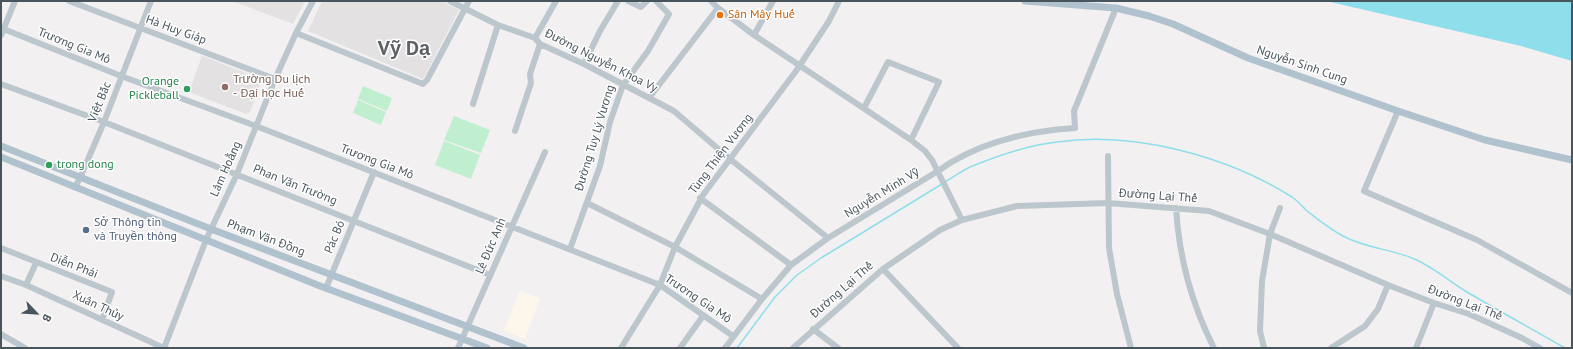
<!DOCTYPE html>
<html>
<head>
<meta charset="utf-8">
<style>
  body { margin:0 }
  #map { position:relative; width:1573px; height:349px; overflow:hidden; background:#f2f0f0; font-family:"PT Sans",sans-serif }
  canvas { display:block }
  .frame { position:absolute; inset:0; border:2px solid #48555d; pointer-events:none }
  .north { position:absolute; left:16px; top:293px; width:40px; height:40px; -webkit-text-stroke:3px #fff; paint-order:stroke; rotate:115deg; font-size:11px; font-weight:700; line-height:16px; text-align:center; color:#48555d }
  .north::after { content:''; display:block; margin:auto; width:14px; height:18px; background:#48555d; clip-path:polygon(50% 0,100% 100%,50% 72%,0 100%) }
</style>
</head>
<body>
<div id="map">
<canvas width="1573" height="349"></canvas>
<div class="frame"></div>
<div class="north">B</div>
</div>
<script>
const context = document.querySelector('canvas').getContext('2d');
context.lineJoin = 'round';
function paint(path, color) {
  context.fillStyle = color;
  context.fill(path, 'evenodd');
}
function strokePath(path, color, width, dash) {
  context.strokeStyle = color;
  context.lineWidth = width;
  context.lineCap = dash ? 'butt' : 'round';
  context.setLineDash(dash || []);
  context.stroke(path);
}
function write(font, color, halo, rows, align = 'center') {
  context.font = font + ' "PT Sans",sans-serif';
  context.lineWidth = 3;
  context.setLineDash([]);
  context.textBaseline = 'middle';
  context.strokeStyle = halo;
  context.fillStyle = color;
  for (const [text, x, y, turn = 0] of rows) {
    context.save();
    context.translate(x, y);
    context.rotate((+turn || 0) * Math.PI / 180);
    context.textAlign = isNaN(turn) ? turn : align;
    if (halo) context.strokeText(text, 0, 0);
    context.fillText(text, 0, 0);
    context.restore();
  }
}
const commercial = new Path2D(`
  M520,291L540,298L525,339L504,330Z`);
const education = new Path2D(`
  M232,1H305L293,24Z
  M322,1H442L459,10L423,79L308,31Z
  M202,56L259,78L261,82L250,112L246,114L189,92Z`);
const green = new Path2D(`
  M363,86L392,98L387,111L358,99Z
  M358,100L386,112L381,125L353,113Z
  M454,116L490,130L481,153L444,140Z
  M444,141L480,155L471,179L435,165Z`);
const water = new Path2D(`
  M1326,1H1572V61L1521,46Z`);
const stream = new Path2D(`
  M945,182C955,176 964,169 975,165C1000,155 1030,145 1057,142C1134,131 1227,156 1292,197C1298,201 1302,206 1307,211C1319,220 1330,229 1343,236C1365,248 1390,249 1412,258C1432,266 1449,281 1467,292C1499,311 1532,329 1565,348
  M737,348L775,297L797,275L821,258L942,184`);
const minor = new Path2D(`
  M69,1L275,79
  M450,1L498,25L535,38L540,44L584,64L674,111L730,159L828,238
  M628,1L641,7L647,1
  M711,1L718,8L754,35L911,140L925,151L932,160L962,220
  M1,28L121,76L256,126L660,285L733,336
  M296,33L423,84L427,80L469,1
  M1,35L15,1
  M754,35L773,1
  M535,38L556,1
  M584,64L600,31L618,1
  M1,84L104,122L490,275
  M649,98L718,8
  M473,104L498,25
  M864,108L888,62L939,82L911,140
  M1398,111L1364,191L1477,240L1572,293
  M515,131L531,83L530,74L540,44
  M1108,156L1109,248L1117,294L1131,348
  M75,187L80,178L104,122L151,1
  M700,198L791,265
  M587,203L675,247L762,299
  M1176,208C1179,257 1192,305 1214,348
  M1,248L112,292L102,320
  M570,249L600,166L610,122L623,85L648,51L669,14L656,1
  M883,269L958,348
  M1,276L26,285L164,348L206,240L237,174L275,79L296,33L313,1
  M26,285L36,263
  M326,288L374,172
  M813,329L838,348
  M1,334L25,348
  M458,348L545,152
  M621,348L660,285L675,247L703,195L796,71L829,21L839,1
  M680,348L703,316
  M725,348L762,299L791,265L828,238L938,171C977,143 1028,131 1075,128L1074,111L1116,8
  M793,348L883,269L940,230L962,220L1017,206L1108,203L1209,211L1270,234L1388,285L1434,303L1469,314L1522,338L1540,348
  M1264,348L1260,331L1262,281L1270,234L1280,208
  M1331,348L1365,326L1378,309L1388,285
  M1416,348L1434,303`);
const major = new Path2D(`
  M1025,1L1116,8L1149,16L1173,24L1248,58L1398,111L1485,140L1572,160
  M1,146L211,229L524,348
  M1,157L320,286L487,348`);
const markers = [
  [720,15,4,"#e8710a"],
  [225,87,4,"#8d6e63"],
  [187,89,4,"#2e9e5b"],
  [49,165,4,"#2e9e5b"],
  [86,230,4,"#5c6f8a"]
];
const foodNames = [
  ["Sân Mây Huế",728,15]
];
const streetNames = [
  ["Hà Huy Giáp",176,30,20],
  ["Trương Gia Mô",74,46,22],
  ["Đường Nguyễn Khoa Vy",601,61,27],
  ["Nguyễn Sinh Cung",1302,65,19],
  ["Việt Bắc",100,102,-68],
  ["Đường Tuy Lý Vương",595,138,-73],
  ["Tùng Thiện Vương",721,154,-53],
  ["Trương Gia Mô",377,162,21],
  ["Lâm Hoằng",226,169,-66],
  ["Phan Văn Trường",295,185,22],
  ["Nguyễn Minh Vỹ",882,193,-31],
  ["Đường Lại Thế",1158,196,4],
  ["Pác Bó",335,237,-67],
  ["Phạm Văn Đồng",266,238,21],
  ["Lê Đức Anh",491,246,-67],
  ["Diễn Phái",74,266,21],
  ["Đường Lại Thế",842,290,-41],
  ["Trương Gia Mô",698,299,34],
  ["Đường Lại Thế",1465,303,21],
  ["Xuân Thủy",98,306,25]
];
const educationNames = [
  ["Trường Du lịch",233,80],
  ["- Đại học Huế",233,94]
];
const leisureNames = [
  ["Orange",179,82],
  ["Pickleball",179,96],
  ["trong dong",57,165,"left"]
];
const serviceNames = [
  ["Sở Thông tin",94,223],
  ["và Truyền thông",94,237]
];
const townNames = [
  ["Vỹ Dạ",404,49]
];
paint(commercial, '#fcf6eb');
paint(education, '#e3e1e2');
paint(green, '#c0efcf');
paint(water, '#8edeeb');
strokePath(stream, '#8edeeb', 1.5);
strokePath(minor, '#bcc6cd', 6);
strokePath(major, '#b0c2ce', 7);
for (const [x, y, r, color] of markers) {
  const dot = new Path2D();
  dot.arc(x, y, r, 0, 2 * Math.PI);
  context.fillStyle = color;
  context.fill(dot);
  strokePath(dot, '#fff', 1.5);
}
write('12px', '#c56008', '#fff', foodNames, 'left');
write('12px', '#48555d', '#fff', streetNames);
write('12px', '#785e54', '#fff', educationNames, 'left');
write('12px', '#27864d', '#fff', leisureNames, 'right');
write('12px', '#4e5e75', '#fff', serviceNames, 'left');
write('bold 20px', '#5d6165', '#fff', townNames);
</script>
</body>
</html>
